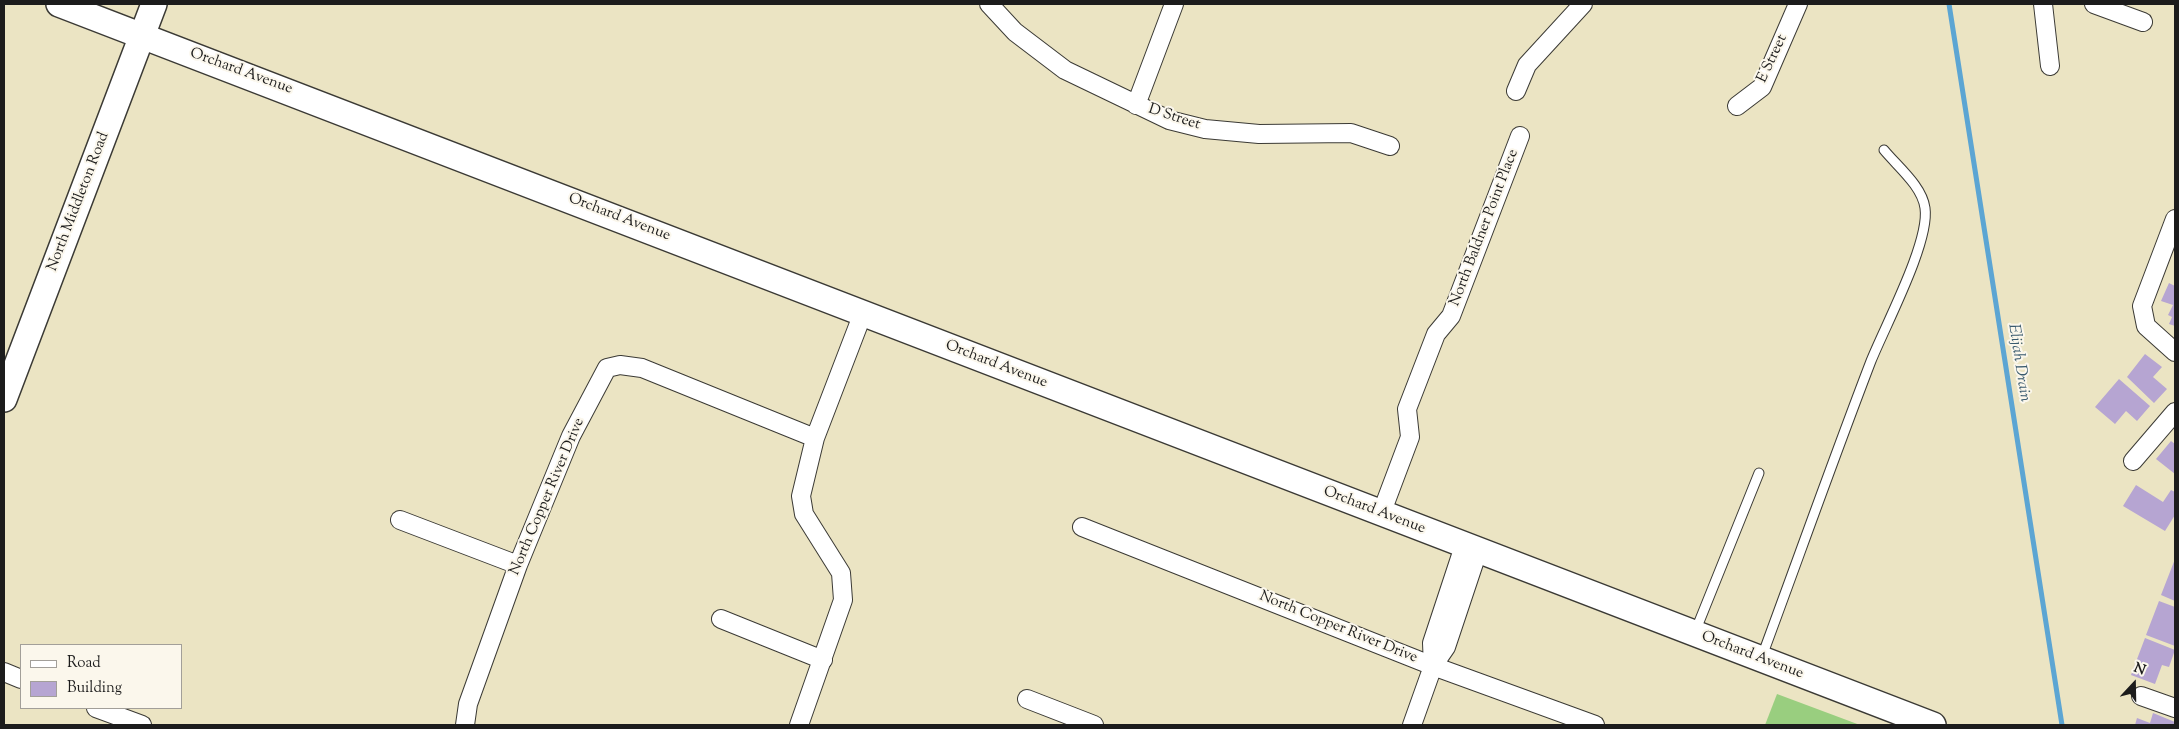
<!DOCTYPE html>
<html>
<head>
<meta charset="utf-8">
<style>
  body { margin:0 }
  #map { position:relative; width:2179px; height:729px; overflow:hidden; background:#ebe4c3; font-family:"Sorts Mill Goudy",serif }
  canvas { display:block }
  .frame { position:absolute; inset:0; border:5px solid #1c1c1c; pointer-events:none }
  .legend { position:absolute; left:20px; top:644px; width:162px; height:65px; box-sizing:border-box; background:#fbf7ec; border:1px solid #a29f99; margin:0; padding:6px 9px; list-style:none; font-size:15px; color:#1c1c1c }
  .legend li { display:flex; align-items:center; gap:10px; height:25px }
  .legend b { width:25px; border:1px solid #a29f99 }
  .north { position:absolute; left:2109px; top:659px; width:50px; height:50px; -webkit-text-stroke:4px #fbf7ec; paint-order:stroke; rotate:21deg; font-size:14px; font-weight:700; line-height:20px; text-align:center; color:#1c1c1c }
  .north::after { content:''; display:block; margin:auto; width:18px; height:22px; background:#1c1c1c; clip-path:polygon(50% 0,100% 100%,50% 72%,0 100%) }
</style>
</head>
<body>
<div id="map">
<canvas width="2179" height="729"></canvas>
<div class="frame"></div>
<ul class="legend">
<li><b style="height:6px;background:#fff"></b>Road</li>
<li><b style="height:14px;background:#b6a5d2"></b>Building</li>
</ul>
<div class="north">N</div>
</div>
<script>
const context = document.querySelector('canvas').getContext('2d');
context.lineJoin = 'round';
function paint(path, color) {
  context.fillStyle = color;
  context.fill(path, 'evenodd');
}
function strokePath(path, color, width, dash) {
  context.strokeStyle = color;
  context.lineWidth = width;
  context.lineCap = dash ? 'butt' : 'round';
  context.setLineDash(dash || []);
  context.stroke(path);
}
function write(font, color, halo, rows, align = 'center') {
  context.font = font + ' "Sorts Mill Goudy",serif';
  context.lineWidth = 4;
  context.setLineDash([]);
  context.textBaseline = 'middle';
  context.strokeStyle = halo;
  context.fillStyle = color;
  for (const [text, x, y, turn = 0] of rows) {
    context.save();
    context.translate(x, y);
    context.rotate((+turn || 0) * Math.PI / 180);
    context.textAlign = isNaN(turn) ? turn : align;
    if (halo) context.strokeText(text, 0, 0);
    context.fillText(text, 0, 0);
    context.restore();
  }
}
const green = new Path2D(`
  M1777,694L1860,725H1765Z`);
const stream = new Path2D(`
  M1949,4L2062,725`);
const building = new Path2D(`
  M2169,283L2175,286V326L2169,324L2172,317L2168,315L2173,305L2161,301Z
  M2145,354L2162,367L2153,377L2167,389L2154,403L2127,377Z
  M2119,379L2150,406L2137,421L2126,411L2115,424L2095,407Z
  M2171,441L2175,444V474L2156,459Z
  M2136,485L2163,502L2171,490L2175,492V515L2165,531L2123,506Z
  M2175,559V601L2161,595Z
  M2159,601L2175,607V646L2146,635Z
  M2145,638L2175,650L2169,667L2162,665L2155,684L2131,675Z
  M2153,713L2175,722V725H2135L2137,718L2150,723Z`);
const lane = new Path2D(`
  M1695,632L1759,473
  M1761,659C1798,559 1833,460 1871,361C1885,326 1930,242 1925,208C1922,186 1898,167 1884,150`);
const street = new Path2D(`
  M989,4L1015,32L1065,70L1169,120L1205,129L1259,134L1351,133L1390,146
  M2043,4L2050,66
  M2094,4L2143,22
  M1516,91L1527,65L1583,4
  M1136,105L1174,4
  M1737,106L1762,87L1798,4
  M2175,219L2142,306L2146,326L2175,352
  M2133,461L2175,412
  M1381,514L1410,437L1407,409L1436,334L1451,316L1520,136
  M400,520L518,565
  M1082,527L1433,666L1595,725
  M721,619L823,660
  M1433,666L1432,643L1464,546
  M4,672L21,679
  M2141,696L2175,708
  M1027,699L1094,725
  M96,708L142,725
  M465,725L468,704L518,565L571,436L607,368L620,365L642,368L815,438
  M799,725L843,600L841,573L804,514L801,496L815,438L863,313
  M1412,725L1433,666L1446,647L1478,551`);
const secondary = new Path2D(`
  M59,4C686,239 1307,488 1933,725
  M4,399L154,4`);
const streetNames = [
  ["E Street",1773,59,-65],
  ["Orchard Avenue",241,72,20],
  ["D Street",1174,118,18],
  ["North Middleton Road",79,202,-69],
  ["Orchard Avenue",619,218,21],
  ["North Baldner Point Place",1485,228,-69],
  ["Orchard Avenue",996,365,21],
  ["North Copper River Drive",548,497,-67],
  ["Orchard Avenue",1374,511,21],
  ["North Copper River Drive",1338,628,22],
  ["Orchard Avenue",1752,656,21]
];
const waterNames = [
  ["Elijah Drain",2018,363,81]
];
paint(green, '#99ce7f');
strokePath(stream, '#5ca5d3', 5);
paint(building, '#b6a5d2');
strokePath(lane, '#3b3a35', 11);
strokePath(street, '#3b3a35', 20);
strokePath(secondary, '#3b3a35', 28);
strokePath(lane, '#fff', 9);
strokePath(street, '#fff', 18);
strokePath(secondary, '#fff', 25);
write('15px', '#1c1c1c', '#fbf7ec', streetNames);
write('italic 16px', '#395a6e', '#fbf7ec', waterNames);
</script>
</body>
</html>
